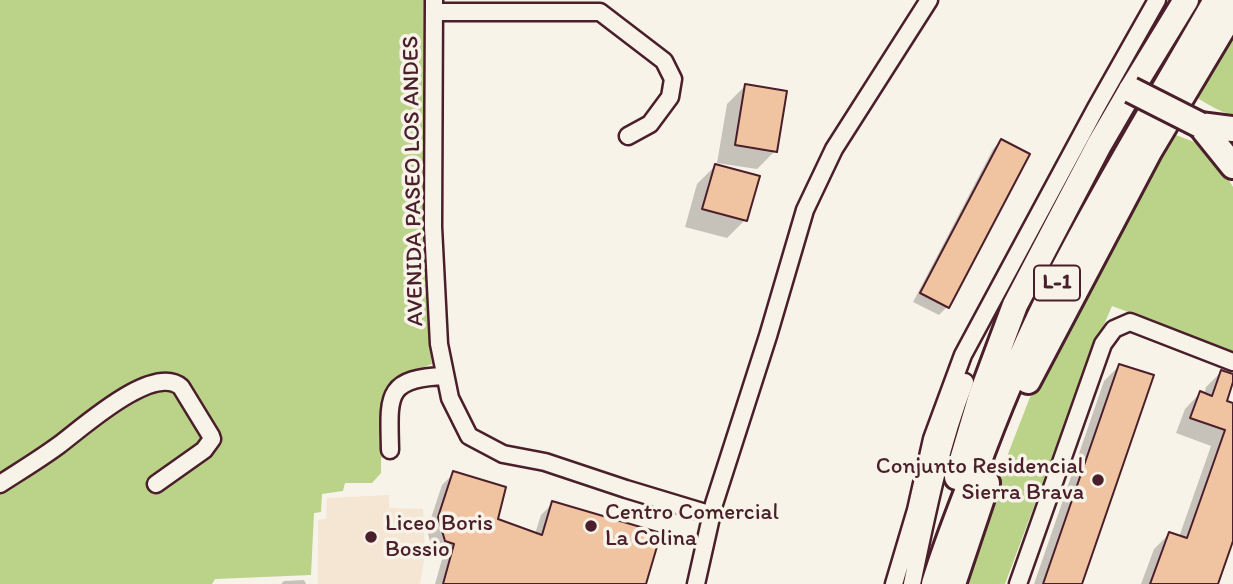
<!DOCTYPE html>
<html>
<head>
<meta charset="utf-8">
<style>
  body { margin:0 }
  canvas { display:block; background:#f7f3e8 }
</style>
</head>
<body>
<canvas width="1233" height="584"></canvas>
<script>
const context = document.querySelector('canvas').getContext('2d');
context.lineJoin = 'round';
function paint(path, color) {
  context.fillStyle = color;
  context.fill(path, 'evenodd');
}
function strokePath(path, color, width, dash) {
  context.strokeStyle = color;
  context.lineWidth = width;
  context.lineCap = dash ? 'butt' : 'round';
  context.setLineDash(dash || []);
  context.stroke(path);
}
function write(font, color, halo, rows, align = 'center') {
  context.font = font + ' Itim,sans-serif';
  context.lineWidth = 7;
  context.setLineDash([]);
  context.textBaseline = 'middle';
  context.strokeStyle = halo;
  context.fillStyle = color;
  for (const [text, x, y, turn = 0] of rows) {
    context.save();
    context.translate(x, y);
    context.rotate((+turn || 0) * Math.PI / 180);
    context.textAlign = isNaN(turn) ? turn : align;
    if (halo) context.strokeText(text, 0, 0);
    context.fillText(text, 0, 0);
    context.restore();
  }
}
const built = new Path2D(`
  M389,495V508L423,509L425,554L420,584H318V520L326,519L327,498Z`);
const green = new Path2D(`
  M0,0H427V115L424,188L428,275L429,344L432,364L406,374L391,399L390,450L381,458V473L372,483H345L343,491L322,494L321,512L314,513L311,575L215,579L212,584H0Z
  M1233,31V115C1219,112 1206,103 1194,96Z
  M1176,135L1210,148L1233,187V351L1112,306L1088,362L1005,584H962L994,490L1039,374L1133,204Z`);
const shadow = new Path2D(`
  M745,86L775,151L757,169L717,163L727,104Z
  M1001,141L947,307L939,315L913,302L993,149Z
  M715,166L745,220L727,238L685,227L697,184Z
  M1119,366L1080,584H1034L1104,381Z
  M1221,372L1233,376L1224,402L1233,405V536L1216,584H1141L1154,549L1169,534L1179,537L1211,446L1176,433L1185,409L1200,393L1204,395L1206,387Z
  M454,473L496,520L535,534L541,515L553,503L644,584H435L443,556L433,553L427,530L442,485Z
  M304,580L306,584H281L284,581Z`);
const building = new Path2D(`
  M745,84L787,91L777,152L735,145Z
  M1001,139L1030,154L949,308L920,293Z
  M715,164L760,176L747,221L702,209Z
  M1119,364L1154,375L1082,584H1043Z
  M1221,370L1233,374V382L1227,401L1233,403V541L1218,584H1150L1169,532L1187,538L1225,430L1190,418L1200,391L1212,396Z
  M453,471L506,487L498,519L542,535L552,501L661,533L646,584H443L454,544L445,541L438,517Z`);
const street = new Path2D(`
  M434,0L433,227L439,344L450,398L469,436L503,454L545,462L626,489L712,515
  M434,12H600L664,61L673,79L670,97L650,124L628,136
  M390,450C389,397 384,378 445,376
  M0,484C20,471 40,459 59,445C82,428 153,363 181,387L211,436L212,439L204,450L156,484
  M696,584L714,504L768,336L805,210L834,149L929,0
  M894,584L916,510L932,439L963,355L1096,108L1157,0
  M912,584C926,517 940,446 965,382
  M1018,584L1103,344L1114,329L1130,322L1233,362`);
const primary = new Path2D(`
  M1200,125L1233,166
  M1200,125L1233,129
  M1028,381L1150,150L1233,11
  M957,477L981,396L1015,305L1099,145L1131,90L1186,0
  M934,584C945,547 960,510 974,474C996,414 1021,354 1049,297C1100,196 1160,98 1216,0
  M953,584L987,483`);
const primaryBridge = new Path2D(`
  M1131,90L1200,125`);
const markers = [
  [1098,480,7,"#4a1f2b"],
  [591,526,7,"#4a1f2b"],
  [371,537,7,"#4a1f2b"]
];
const shields = [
  [1057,283,46]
];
const shieldNames = [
  ["L-1",1057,283]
];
const streetNames = [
  ["AVENIDA PASEO LOS ANDES",414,181,-91]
];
const poiNames = [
  ["Conjunto Residencial",1084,467,"right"],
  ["Sierra Brava",1084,493,"right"],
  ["Centro Comercial",605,513],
  ["La Colina",605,539],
  ["Liceo Boris",385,524],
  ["Bossio",385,550]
];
paint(built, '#f5e5d3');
paint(green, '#bbd389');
paint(shadow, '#0003');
paint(building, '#f1c4a1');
strokePath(building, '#4a1f2b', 2);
strokePath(street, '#4a1f2b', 21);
strokePath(primary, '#4a1f2b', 30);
strokePath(street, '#f7f3e8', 16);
strokePath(primary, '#f7f3e8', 24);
strokePath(primaryBridge, '#4a1f2b', 30, []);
strokePath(primaryBridge, '#f7f3e8', 24);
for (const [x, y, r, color] of markers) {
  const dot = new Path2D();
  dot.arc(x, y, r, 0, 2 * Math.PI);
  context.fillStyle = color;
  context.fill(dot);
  strokePath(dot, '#f7f3e8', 2.5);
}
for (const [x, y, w] of shields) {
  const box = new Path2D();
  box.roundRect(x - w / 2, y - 17.5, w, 35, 5);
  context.fillStyle = '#f7f3e8';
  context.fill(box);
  strokePath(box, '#4a1f2b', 2);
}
write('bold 21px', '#4a1f2b', null, shieldNames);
write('23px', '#4a1f2b', '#f7f3e8', streetNames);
write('23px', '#4a1f2b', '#f7f3e8', poiNames, 'left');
</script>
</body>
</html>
